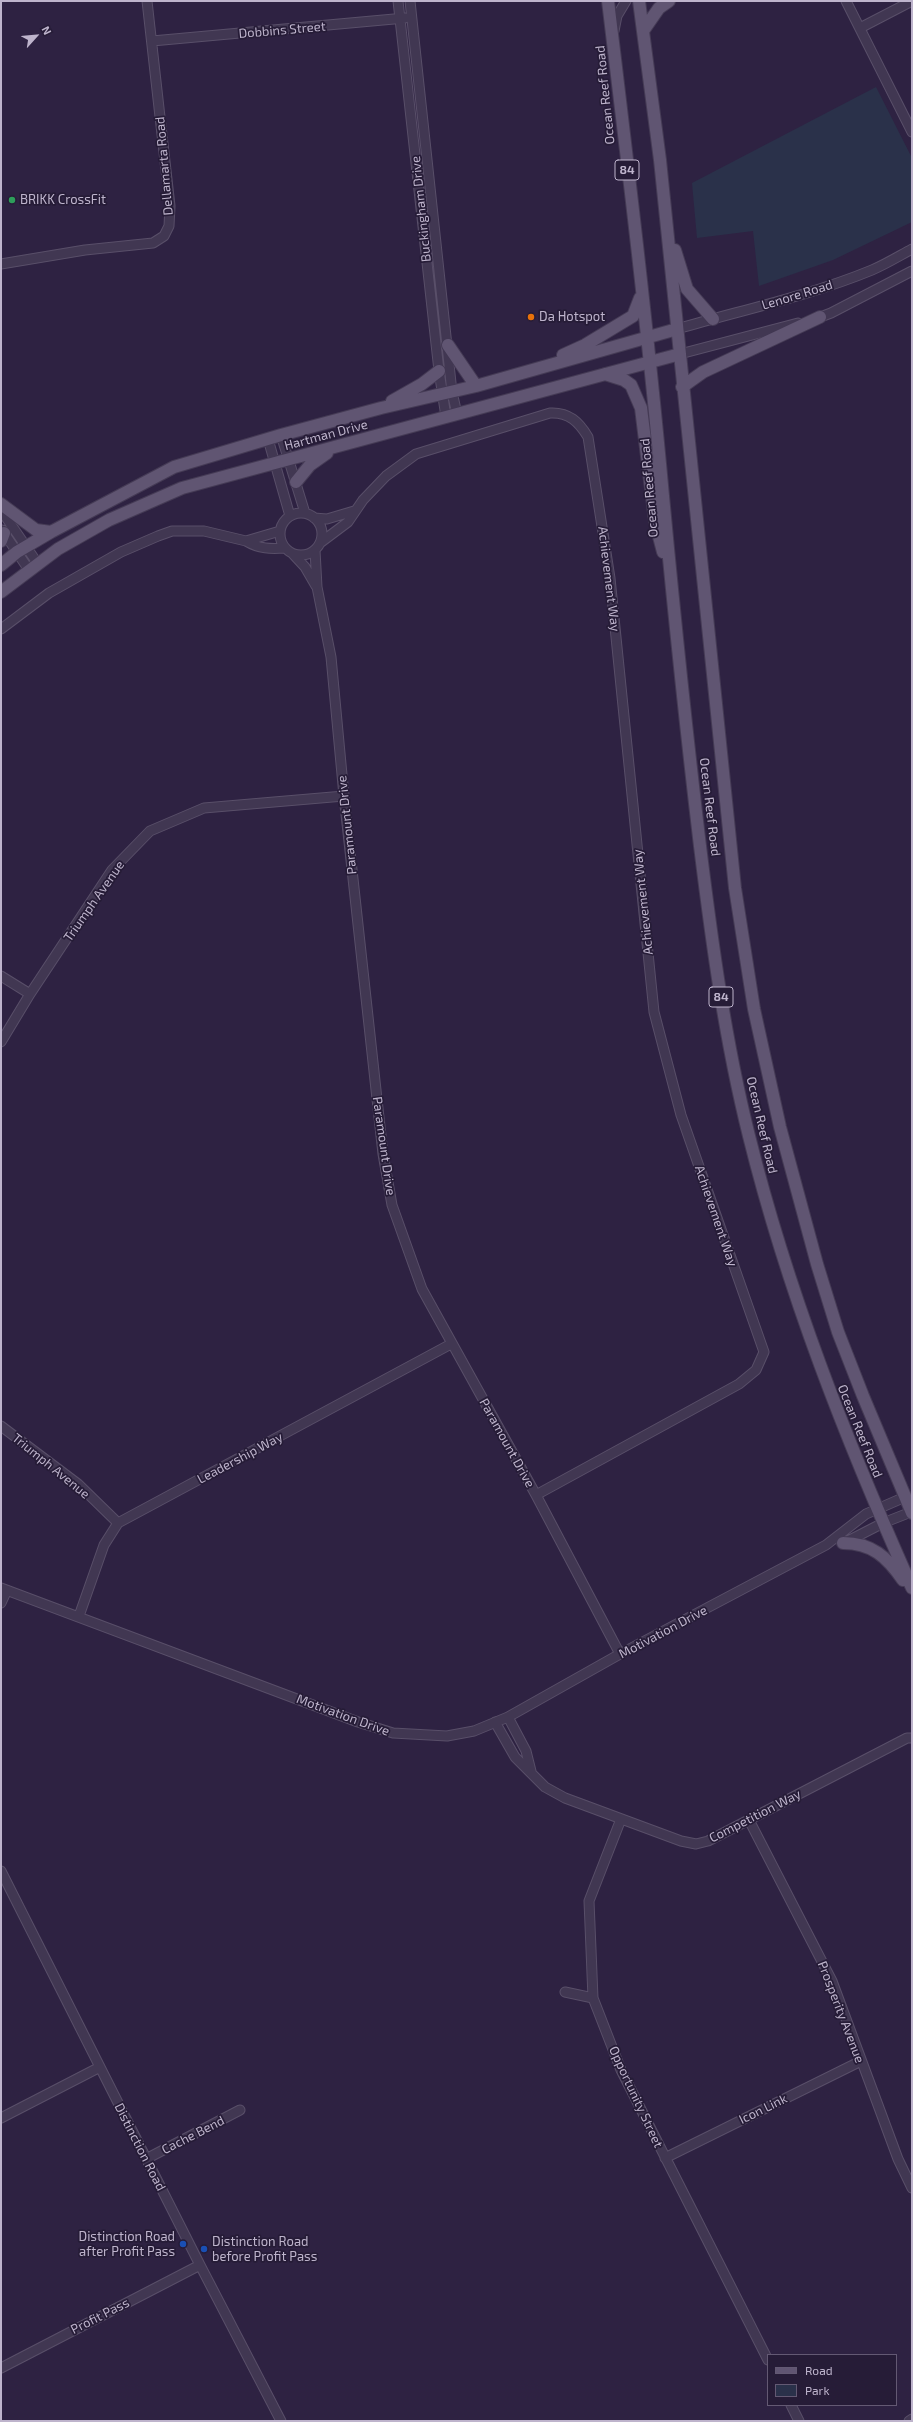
<!DOCTYPE html>
<html>
<head>
<meta charset="utf-8">
<style>
  body { margin:0 }
  #map { position:relative; width:913px; height:2422px; overflow:hidden; background:#2e2242; font-family:"Exo 2",sans-serif }
  canvas { display:block }
  .frame { position:absolute; inset:0; border:2px solid #beb4cc; pointer-events:none }
  .legend { position:absolute; left:767px; top:2354px; width:130px; height:52px; box-sizing:border-box; background:#261c37; border:1px solid #635973; margin:0; padding:5px 7px; list-style:none; font-size:12px; color:#beb4cc }
  .legend li { display:flex; align-items:center; gap:8px; height:20px }
  .legend b { width:20px; border:1px solid #635973 }
  .north { position:absolute; left:16px; top:16px; width:40px; height:40px; -webkit-text-stroke:3px #261c37; paint-order:stroke; rotate:63deg; font-size:11px; font-weight:700; line-height:16px; text-align:center; color:#beb4cc }
  .north::after { content:''; display:block; margin:auto; width:14px; height:18px; background:#beb4cc; clip-path:polygon(50% 0,100% 100%,50% 72%,0 100%) }
</style>
</head>
<body>
<div id="map">
<canvas width="913" height="2422"></canvas>
<div class="frame"></div>
<ul class="legend">
<li><b style="height:5px;background:#605572"></b>Road</li>
<li><b style="height:11px;background:#2a314a"></b>Park</li>
</ul>
<div class="north">N</div>
</div>
<script>
const context = document.querySelector('canvas').getContext('2d');
context.lineJoin = 'round';
function paint(path, color) {
  context.fillStyle = color;
  context.fill(path, 'evenodd');
}
function strokePath(path, color, width, dash) {
  context.strokeStyle = color;
  context.lineWidth = width;
  context.lineCap = dash ? 'butt' : 'round';
  context.setLineDash(dash || []);
  context.stroke(path);
}
function write(font, color, halo, rows, align = 'center') {
  context.font = font + ' "Exo 2",sans-serif';
  context.lineWidth = 3.5;
  context.setLineDash([]);
  context.textBaseline = 'middle';
  context.strokeStyle = halo;
  context.fillStyle = color;
  for (const [text, x, y, turn = 0] of rows) {
    context.save();
    context.translate(x, y);
    context.rotate((+turn || 0) * Math.PI / 180);
    context.textAlign = isNaN(turn) ? turn : align;
    if (halo) context.strokeText(text, 0, 0);
    context.fillText(text, 0, 0);
    context.restore();
  }
}
const green = new Path2D(`
  M876,87L912,158V222L833,260L759,286L753,231L697,238L692,183Z`);
const minor = new Path2D(`
  M398,1L439,371L446,417
  M410,1L452,392L457,414
  M846,1L912,132
  M860,28L912,1
  M614,31L617,16L626,1
  M152,41L405,18
  M1,264L85,250L153,243L164,236L169,226L170,206L147,1
  M815,319L831,313L912,271
  M677,329C742,310 809,296 872,270C886,264 899,256 912,249
  M680,354L798,323
  M281,435L305,513
  M268,439L290,516
  M1,510L38,564
  M280 534a21 21 0 1 1 42 0a21 21 0 1 1-42 0Z
  M314,518L327,519L354,511
  M2,530L29,570
  M246,541C259,549 271,549 285,548
  M320,543L348,522L363,500L386,476L416,454L550,413C569,412 579,422 588,437L610,578L654,1012L681,1115L764,1352L756,1370L739,1384L536,1495
  M315,550L317,587L331,657L344,796L383,1154L392,1205L422,1289L536,1495L620,1654
  M292,553L305,567L316,586
  M1,629L49,593L121,552L158,536L172,531H204L246,541L280,531
  M1,976L30,994
  M1,1042L30,994L112,870L150,831L204,808L344,796
  M1,1426L78,1484L118,1523
  M844,1543L883,1523L911,1512
  M1,1588L358,1722L393,1733L447,1736L474,1731L508,1717L620,1654L826,1545L866,1514L905,1497
  M1,1603L7,1590
  M79,1616L104,1545L118,1523L451,1344
  M508,1717L526,1751L531,1771
  M495,1722L515,1757L545,1787L565,1798L681,1841L696,1844L708,1841L907,1738H912
  M621,1819L589,1901L593,1998L621,2070L768,2360
  M749,1820L832,1981L898,2159L912,2188
  M1,1871L200,2265L281,2421
  M565,1992L593,1998
  M1,2118L100,2067
  M665,2158L861,2061
  M146,2159L240,2110
  M1,2368L200,2265
  M791,2405L799,2421
  M909,2421L912,2419`);
const major = new Path2D(`
  M608,1C628,166 648,331 663,496C674,613 686,729 700,846C712,943 725,1040 749,1136C788,1293 846,1440 912,1588
  M639,1L660,160L735,888L754,1009L780,1127L817,1264L838,1332L863,1396L912,1513
  M643,31L659,8L669,1
  M675,250L687,289L713,319
  M448,345L476,386
  M563,355L585,345L633,316L640,298
  M605,374L624,380L631,385L641,408L655,521L663,552
  M682,387L703,372L820,317
  M392,401L422,384L439,371
  M296,482L310,465L327,453
  M1,504L36,530L51,532
  M1,541L4,533
  M1,565L17,552L51,532L174,467L281,435L381,408L476,386L677,329
  M1,592L58,549L109,520L182,488L680,354
  M843,1543C872,1543 887,1557 903,1580`);
const markers = [
  [12,200,4,"#2e9e5b"],
  [531,317,4,"#e8710a"],
  [183,2244,4,"#1a4fb4"],
  [204,2249,4,"#1a4fb4"]
];
const shields = [
  [627,170,24],
  [721,997,24]
];
const shieldNames = [
  ["84",627,170],
  ["84",721,997]
];
const streetNames = [
  ["Dobbins Street",282,30,-5],
  ["Ocean Reef Road",605,95,-96],
  ["Dellamarta Road",164,166,-95],
  ["Buckingham Drive",421,209,-96],
  ["Lenore Road",797,295,-17],
  ["Hartman Drive",326,435,-15],
  ["Ocean Reef Road",649,488,-95],
  ["Achievement Way",609,579,83],
  ["Ocean Reef Road",710,807,83],
  ["Paramount Drive",347,825,-96],
  ["Triumph Avenue",94,901,-55],
  ["Achievement Way",643,902,-96],
  ["Ocean Reef Road",762,1125,77],
  ["Paramount Drive",384,1146,82],
  ["Achievement Way",716,1216,71],
  ["Ocean Reef Road",860,1431,68],
  ["Paramount Drive",507,1443,61],
  ["Leadership Way",240,1458,-28],
  ["Triumph Avenue",51,1466,39],
  ["Motivation Drive",663,1632,-28],
  ["Motivation Drive",343,1715,20],
  ["Competition Way",755,1816,-27],
  ["Prosperity Avenue",841,2012,69],
  ["Opportunity Street",636,2097,65],
  ["Icon Link",763,2109,-26],
  ["Cache Bend",193,2135,-27],
  ["Distinction Road",140,2147,63],
  ["Profit Pass",100,2316,-27]
];
const poiNames = [
  ["BRIKK CrossFit",20,200],
  ["Da Hotspot",539,317],
  ["Distinction Road",175,2237,"right"],
  ["after Profit Pass",175,2252,"right"],
  ["Distinction Road",212,2242],
  ["before Profit Pass",212,2257]
];
paint(green, '#2a314a');
strokePath(minor, '#594f69', 11);
strokePath(major, '#453b55', 14);
strokePath(minor, '#413752', 9);
strokePath(major, '#605572', 12);
for (const [x, y, r, color] of markers) {
  const dot = new Path2D();
  dot.arc(x, y, r, 0, 2 * Math.PI);
  context.fillStyle = color;
  context.fill(dot);
  strokePath(dot, '#261c37', 1.5);
}
for (const [x, y, w] of shields) {
  const box = new Path2D();
  box.roundRect(x - w / 2, y - 10, w, 20, 3);
  context.fillStyle = '#261c37';
  context.fill(box);
  strokePath(box, '#beb4cc', 1);
}
write('bold 12px', '#beb4cc', null, shieldNames);
write('13px', '#beb4cc', '#261c37', streetNames);
write('13px', '#beb4cc', '#261c37', poiNames, 'left');
</script>
</body>
</html>
